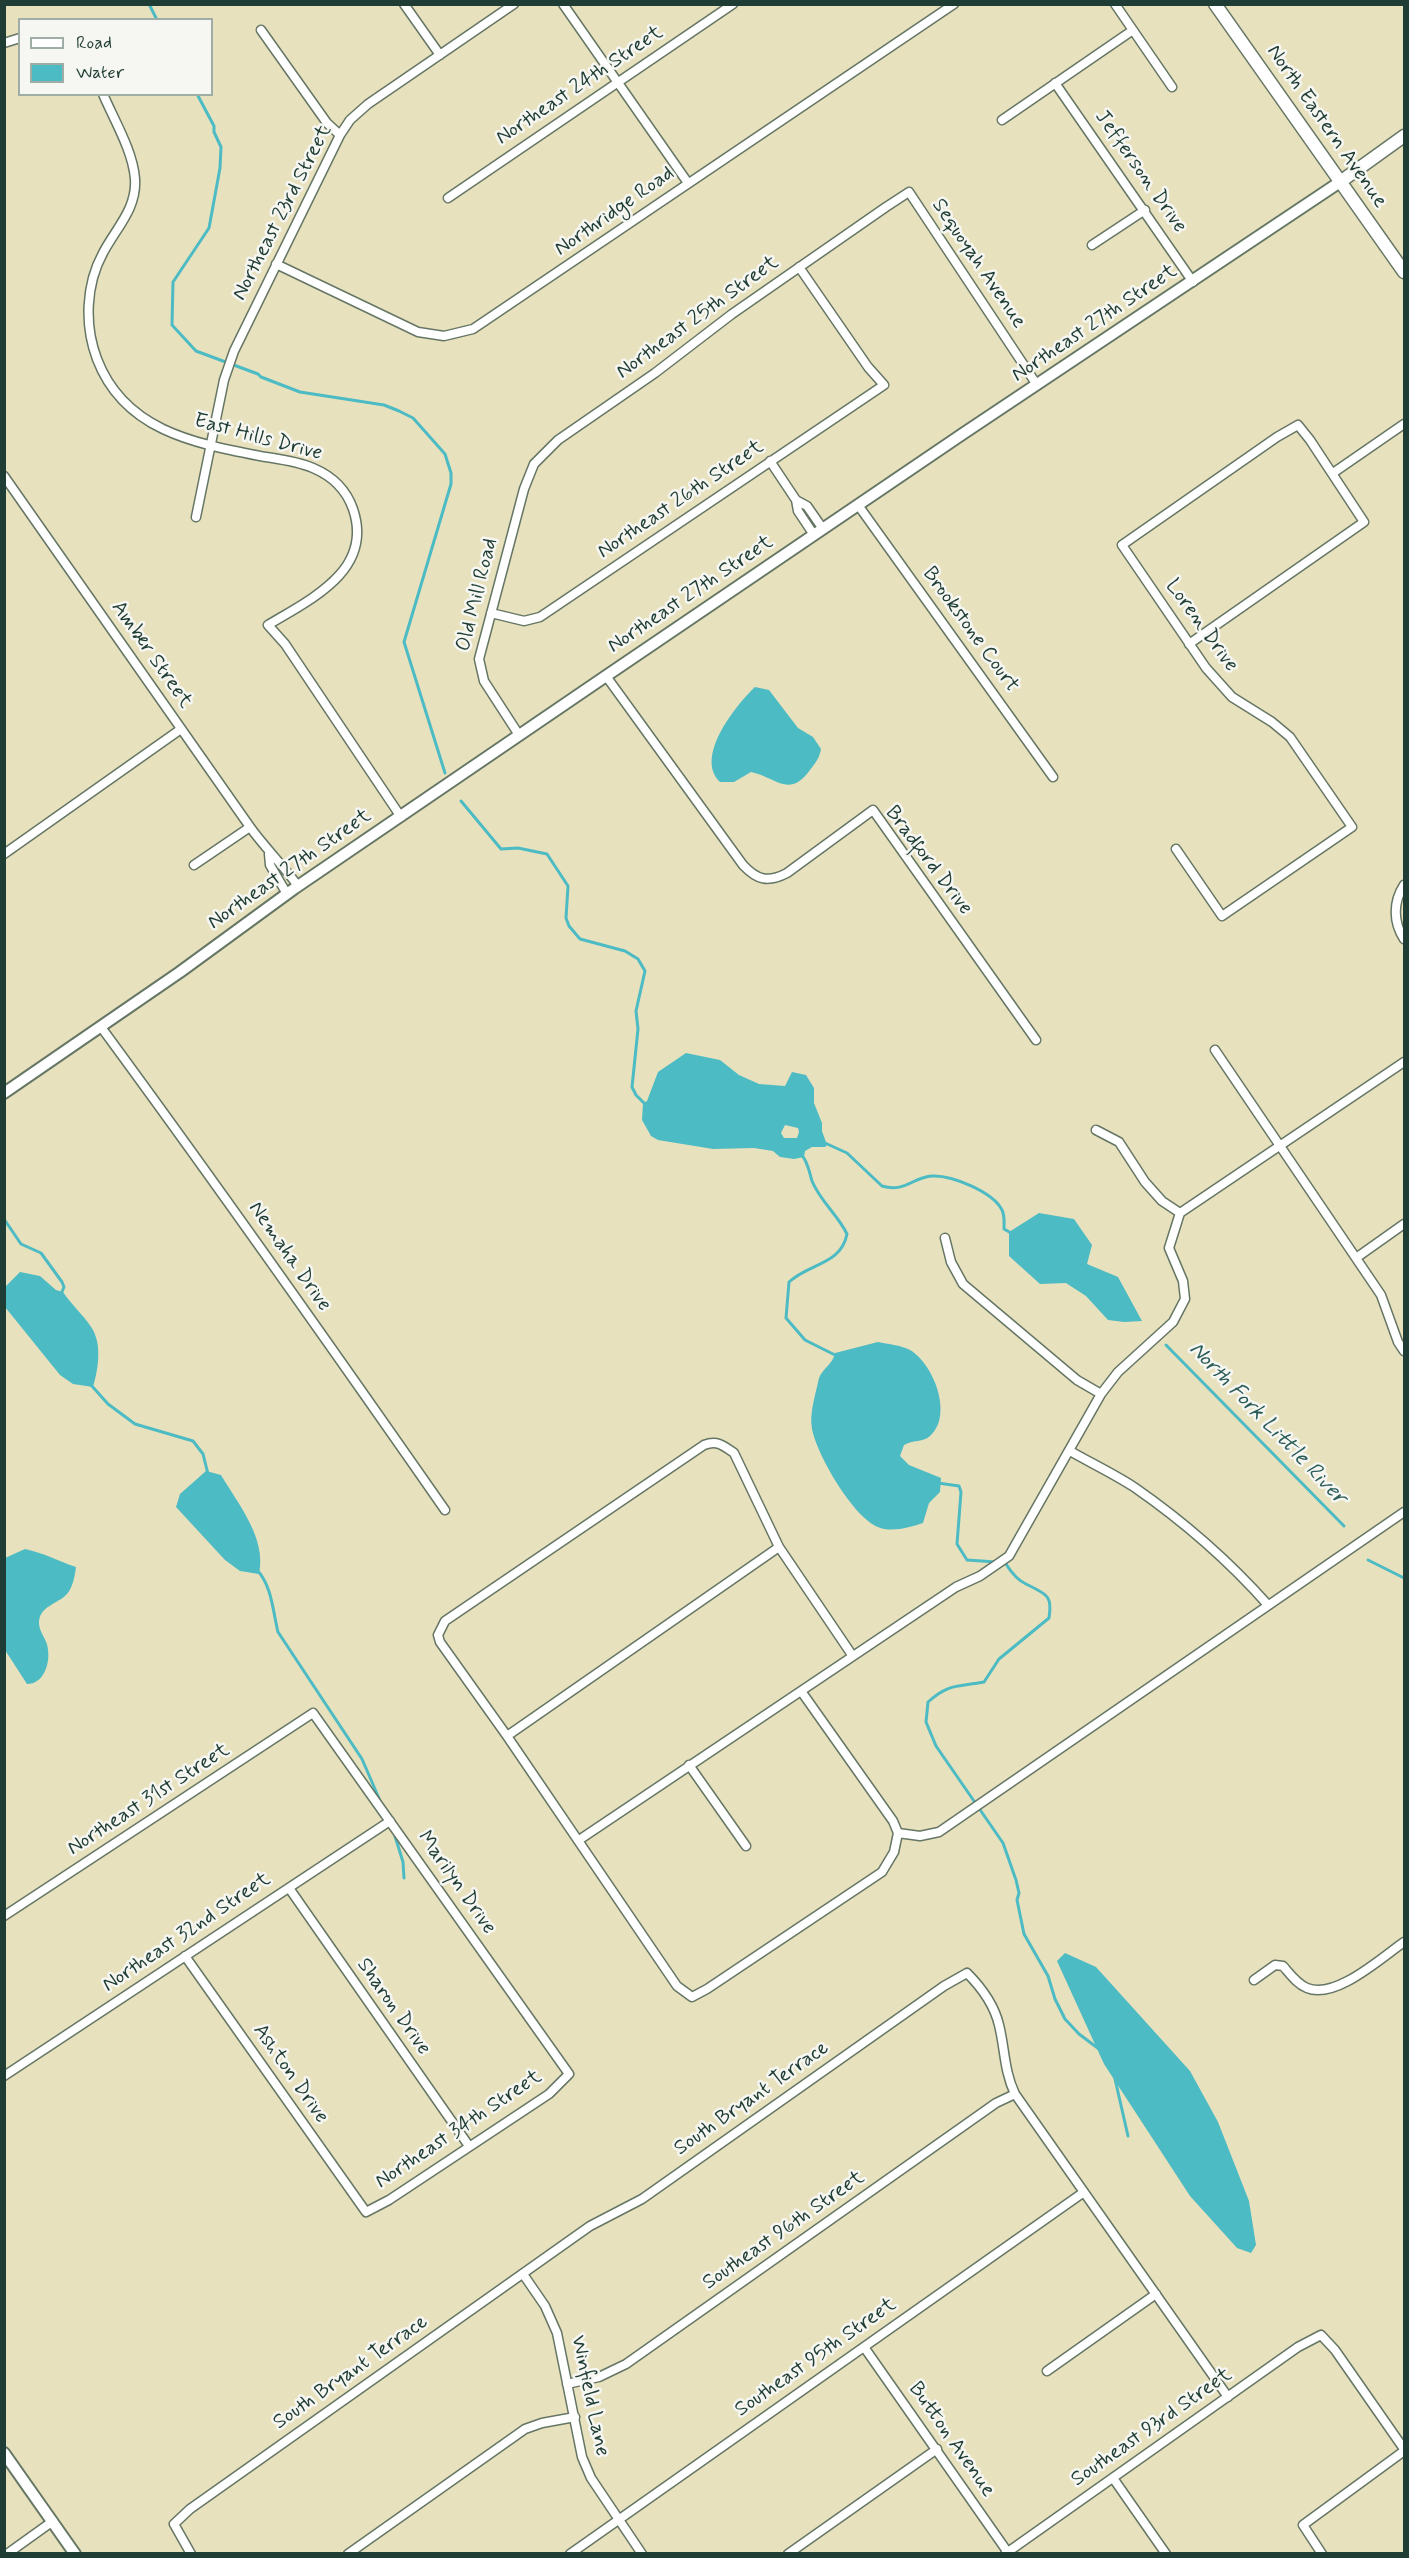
<!DOCTYPE html>
<html>
<head>
<meta charset="utf-8">
<style>
  body { margin:0 }
  #map { position:relative; width:1409px; height:2558px; overflow:hidden; background:#e8e1be; font-family:Mynerve,sans-serif }
  canvas { display:block }
  .frame { position:absolute; inset:0; border:6px solid #1f3d34; pointer-events:none }
  .legend { position:absolute; left:18px; top:18px; width:195px; height:78px; box-sizing:border-box; background:#f6f6f2; border:2px solid #a0aca6; margin:0; padding:8px 10px; list-style:none; font-size:18px; color:#1f3d34 }
  .legend li { display:flex; align-items:center; gap:12px; height:30px }
  .legend b { width:30px; border:2px solid #a0aca6 }
</style>
</head>
<body>
<div id="map">
<canvas width="1409" height="2558"></canvas>
<div class="frame"></div>
<ul class="legend">
<li><b style="height:8px;background:#fff"></b>Road</li>
<li><b style="height:16px;background:#4cbbc4"></b>Water</li>
</ul>
</div>
<script>
const context = document.querySelector('canvas').getContext('2d');
context.lineJoin = 'round';
function paint(path, color) {
  context.fillStyle = color;
  context.fill(path, 'evenodd');
}
function strokePath(path, color, width, dash) {
  context.strokeStyle = color;
  context.lineWidth = width;
  context.lineCap = dash ? 'butt' : 'round';
  context.setLineDash(dash || []);
  context.stroke(path);
}
function write(font, color, halo, rows, align = 'center') {
  context.font = font + ' Mynerve,sans-serif';
  context.lineWidth = 5;
  context.setLineDash([]);
  context.textBaseline = 'middle';
  context.strokeStyle = halo;
  context.fillStyle = color;
  for (const [text, x, y, turn = 0] of rows) {
    context.save();
    context.translate(x, y);
    context.rotate((+turn || 0) * Math.PI / 180);
    context.textAlign = isNaN(turn) ? turn : align;
    if (halo) context.strokeText(text, 0, 0);
    context.fillText(text, 0, 0);
    context.restore();
  }
}
const water = new Path2D(`
  M755,687L769,690L798,728L813,737L821,749C819,759 816,762 810,770C789,799 776,777 751,772L734,782H720C694,757 736,705 755,687Z
  M686,1053L720,1060L739,1075L759,1084L785,1086L792,1072L806,1075L814,1088V1103L822,1123V1131L827,1145L825,1147H812L805,1151L804,1157L794,1159L780,1157L773,1151L754,1148L713,1149L658,1140L651,1136L642,1120L643,1103L647,1101L658,1072ZM785,1125L798,1128L799,1132L797,1138H784L781,1133Z
  M1039,1213L1074,1219L1092,1245L1087,1264L1118,1277L1142,1321L1124,1322L1108,1320L1086,1296L1066,1283L1040,1284L1009,1256V1232Z
  M20,1272L40,1276L56,1290L63,1292C71,1304 87,1319 93,1330C102,1347 98,1370 93,1387L73,1384L60,1375L5,1307V1287Z
  M878,1342C888,1344 900,1345 910,1350C933,1363 954,1415 930,1436C924,1442 912,1440 904,1445L900,1456L909,1465L941,1478L940,1492L929,1503L923,1523C911,1527 891,1533 878,1527C853,1517 817,1455 812,1429C809,1413 816,1393 819,1378C823,1368 833,1364 835,1353Z
  M206,1471L221,1475C238,1504 267,1538 259,1574L240,1571L225,1560L176,1507L180,1494Z
  M25,1549C44,1553 58,1561 76,1567C75,1575 73,1587 67,1594C58,1604 39,1606 39,1623C39,1633 48,1640 48,1650C50,1665 43,1684 27,1684L5,1650V1558Z
  M1065,1953L1096,1967L1190,2071L1218,2122L1249,2201L1256,2245L1251,2253L1237,2248L1190,2196L1104,2064L1057,1961Z`);
const stream = new Path2D(`
  M149,4L157,20
  M197,94L214,126V132L221,147L220,168L209,228L173,282L172,325L196,351L258,374L261,377L300,392L384,405L399,411L413,418L445,454L451,473V484L404,642L445,773
  M461,801L501,849L518,848L547,854L568,886L566,918L569,926L580,939L625,951L638,959L645,971L636,1011L638,1029L632,1087L636,1095L646,1105
  M825,1143L847,1153L882,1186C905,1193 913,1177 932,1176C952,1175 993,1192 1002,1210C1005,1216 1004,1222 1004,1229L1011,1233
  M801,1154C808,1162 809,1171 812,1181C820,1201 838,1215 847,1234C841,1265 809,1263 789,1282L786,1318L805,1340L837,1356
  M4,1219L21,1244L41,1253L62,1282L64,1287L61,1294
  M1166,1345L1344,1526
  M91,1385L108,1404L135,1424L193,1441L203,1454L208,1474
  M938,1483L959,1486L961,1492L957,1544L967,1560L996,1562
  M1368,1560L1404,1578
  M1002,1563L1006,1564C1011,1572 1017,1580 1026,1584C1045,1594 1053,1594 1049,1618L999,1659L984,1682C958,1687 949,1683 928,1702L926,1722L936,1746L1003,1843L1016,1880L1019,1893L1017,1900L1024,1934L1048,1976L1055,1999L1065,2019L1079,2034L1099,2049
  M258,1571C272,1587 273,1612 278,1632L362,1759L381,1803
  M394,1833L403,1862L404,1878
  M1115,2079L1128,2136`);
const minor = new Path2D(`
  M404,4L440,55
  M563,4L688,183
  M1115,4L1172,87
  M261,30L327,123L340,135
  M4,43L20,38
  M1055,83L1193,282
  M103,94C114,120 133,151 135,179C137,209 116,228 103,253C86,284 84,325 97,359C124,430 193,443 260,456C278,459 297,461 313,468C332,476 346,489 353,509C374,570 311,599 268,625L285,644L401,817
  M1002,120L1133,30
  M448,198L733,4
  M1092,245L1145,210
  M276,264L418,332L444,336L473,329L954,4
  M770,461L796,500L807,506L823,529
  M1333,473L1404,424
  M4,476L250,827C265,848 283,865 298,886
  M796,500L798,511L814,535
  M858,505L1053,777
  M196,517L224,380L234,351L340,135L350,120L368,104L514,4
  M491,613L524,621L540,617L884,385L868,367L799,267
  M606,676L743,865C757,880 768,883 787,873L873,810L1036,1040
  M519,735L484,681L479,659L524,489L534,464L558,440L655,373L732,314L886,207L909,192L1037,385
  M1176,849L1222,916L1352,827L1290,737L1272,722L1232,697L1206,668L1122,545L1277,437L1298,425L1310,440L1364,522L1189,644
  M4,854L181,729
  M269,854L270,865L287,894
  M194,865L250,827
  M1404,885C1393,902 1393,922 1404,939
  M101,1027C218,1186 332,1348 445,1510
  M1215,1050L1381,1295L1398,1342L1404,1351
  M1096,1130L1119,1142L1145,1182L1162,1201L1180,1213L1404,1062
  M1180,1213L1169,1248L1183,1281L1185,1299L1173,1322L1118,1372L1101,1394L1009,1556L980,1576L956,1587L801,1691L893,1821L898,1833L920,1836L939,1832L1404,1512
  M945,1238L951,1262L963,1284L1077,1380L1101,1394
  M1356,1258L1404,1224
  M1070,1451C1091,1463 1114,1474 1134,1487C1183,1521 1229,1561 1268,1605
  M852,1655L779,1547L734,1453C723,1445 717,1440 704,1445L445,1621L438,1635L440,1642L507,1736L677,1986L692,1997L707,1989L882,1872L894,1852L898,1833
  M507,1736L779,1547
  M689,1765L746,1846
  M579,1840L801,1691
  M289,1888L469,2146
  M4,1916L313,1713L569,2074L549,2094L389,2200L366,2212L185,1956
  M1254,1980L1275,1965L1283,1966C1290,1974 1297,1984 1307,1988C1335,2000 1381,1958 1404,1942
  M4,2076L390,1821
  M523,2274L545,2306L557,2333L582,2457L591,2478L642,2554
  M864,2347L1009,2554
  M1047,2371L1156,2294
  M567,2384L599,2377L626,2364L996,2103L1015,2094
  M1113,2478L1166,2554
  M7,2554L53,2521
  M191,2554L174,2524L190,2509L590,2226L642,2199L944,1986L967,1973C982,1988 994,2004 999,2025C1005,2049 1004,2071 1015,2094L1228,2397
  M348,2554L525,2429L542,2423L575,2417
  M570,2554L1084,2192
  M788,2554L937,2449
  M1005,2554L1298,2347L1321,2335L1335,2350L1404,2449
  M1322,2554L1303,2525L1404,2451`);
const tertiary = new Path2D(`
  M4,1093L180,972L295,888L606,676L964,433L1340,182
  M4,2453L75,2554`);
const secondary = new Path2D(`
  M1215,4L1404,272
  M1340,182L1404,136`);
const streetNames = [
  ["Northeast 24th Street",580,86,-34],
  ["North Eastern Avenue",1326,127,55],
  ["Jefferson Drive",1140,172,55],
  ["Northridge Road",615,212,-35],
  ["Northeast 23rd Street",283,213,-63],
  ["Sequoyah Avenue",978,264,56],
  ["Northeast 25th Street",698,318,-36],
  ["Northeast 27th Street",1095,324,-34],
  ["East Hills Drive",258,438,15],
  ["Northeast 26th Street",681,500,-34],
  ["Old Mill Road",478,595,-76],
  ["Northeast 27th Street",691,595,-34],
  ["Loren Drive",1201,626,54],
  ["Brookstone Court",970,630,54],
  ["Amber Street",151,655,55],
  ["Bradford Drive",928,861,53],
  ["Northeast 27th Street",290,870,-35],
  ["Nemaha Drive",289,1257,55],
  ["Northeast 31st Street",149,1800,-33],
  ["Marilyn Drive",456,1883,55],
  ["Northeast 32nd Street",187,1933,-34],
  ["Sharon Drive",393,2007,55],
  ["Ashton Drive",290,2074,55],
  ["South Bryant Terrace",752,2099,-35],
  ["Northeast 34th Street",459,2130,-34],
  ["Southeast 96th Street",784,2231,-35],
  ["Southeast 95th Street",816,2358,-35],
  ["South Bryant Terrace",351,2373,-35],
  ["Winfield Lane",589,2396,78],
  ["Southeast 93rd Street",1152,2428,-35],
  ["Button Avenue",951,2440,55]
];
const waterNames = [
  ["North Fork Little River",1267,1424,46]
];
paint(water, '#4cbbc4');
strokePath(stream, '#4cbbc4', 3);
strokePath(minor, '#657664', 11);
strokePath(tertiary, '#657664', 14);
strokePath(secondary, '#657664', 15);
strokePath(minor, '#fff', 8);
strokePath(tertiary, '#fff', 10);
strokePath(secondary, '#fff', 12);
write('21px', '#1f3d34', '#f6f6f2', streetNames);
write('italic 22px', '#2a5c58', '#f6f6f2', waterNames);
</script>
</body>
</html>
